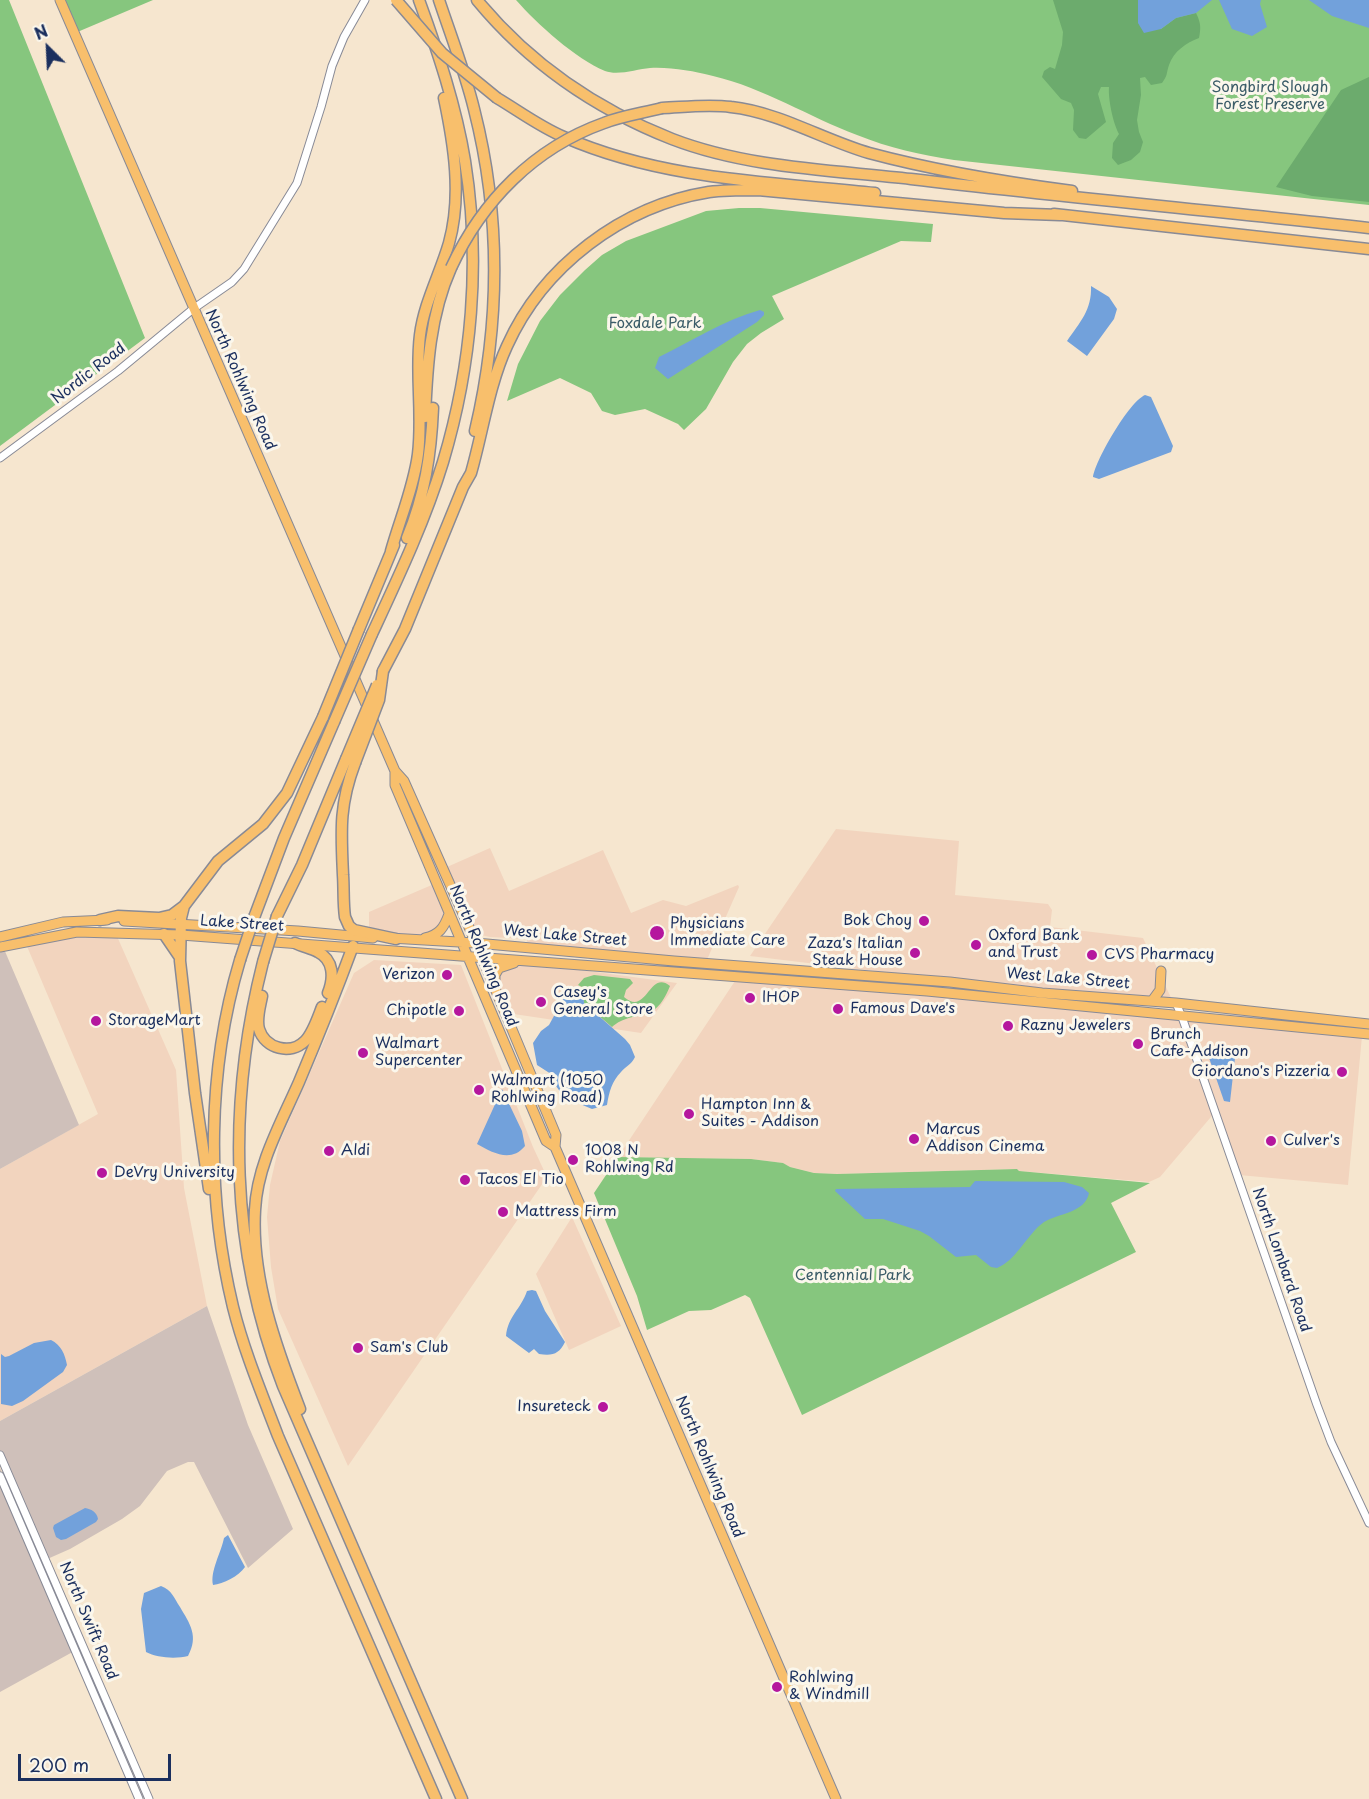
<!DOCTYPE html>
<html>
<head>
<meta charset="utf-8">
<style>
  body { margin:0 }
  #map { position:relative; width:1369px; height:1799px; overflow:hidden; background:#f6e6cf; font-family:"Playpen Sans",sans-serif }
  canvas { display:block }
  .north { position:absolute; left:18px; top:18px; width:60px; height:60px; -webkit-text-stroke:4px #fbf7ec; paint-order:stroke; rotate:336deg; font-size:16px; font-weight:700; line-height:24px; text-align:center; color:#1b2f5e }
  .north::after { content:''; display:block; margin:auto; width:21px; height:27px; background:#1b2f5e; clip-path:polygon(50% 0,100% 100%,50% 72%,0 100%) }
  .scale { position:absolute; left:18px; top:1754px; width:153px; height:27px; box-sizing:border-box; border:3px solid #1b2f5e; border-top:0; padding-left:8px; font-size:18px; line-height:21px; white-space:nowrap; color:#1b2f5e; -webkit-text-stroke:4px #fbf7ec; paint-order:stroke }
</style>
</head>
<body>
<div id="map">
<canvas width="1369" height="1799"></canvas>
<div class="north">N</div>
<div class="scale">200 m</div>
</div>
<script>
const context = document.querySelector('canvas').getContext('2d');
context.lineJoin = 'round';
function paint(path, color) {
  context.fillStyle = color;
  context.fill(path, 'evenodd');
}
function strokePath(path, color, width, dash) {
  context.strokeStyle = color;
  context.lineWidth = width;
  context.lineCap = dash ? 'butt' : 'round';
  context.setLineDash(dash || []);
  context.stroke(path);
}
function write(font, color, halo, rows, align = 'center') {
  context.font = font + ' "Playpen Sans",sans-serif';
  context.lineWidth = 6;
  context.setLineDash([]);
  context.textBaseline = 'middle';
  context.strokeStyle = halo;
  context.fillStyle = color;
  for (const [text, x, y, turn = 0] of rows) {
    context.save();
    context.translate(x, y);
    context.rotate((+turn || 0) * Math.PI / 180);
    context.textAlign = isNaN(turn) ? turn : align;
    if (halo) context.strokeText(text, 0, 0);
    context.fillText(text, 0, 0);
    context.restore();
  }
}
const built = new Path2D(`
  M836,829L959,841L955,895L1048,904L1052,910L1050,927L1143,938L1173,1002L949,980L750,956Z
  M490,848L509,891L603,850L631,913L663,900L686,906L738,885L739,887L706,962L528,946L527,939L490,937L481,935L474,928L447,867Z
  M434,884L447,914L438,931L413,937L369,932V912Z
  M116,934L176,1070L184,1188L207,1306L0,1421V1169L98,1114L26,944L71,935Z
  M374,960L461,965L533,1147L547,1177L348,1466L278,1309L271,1267L267,1217L270,1185L280,1141L354,973Z
  M522,962L677,983L641,1033L507,1013L498,991L500,969Z
  M737,978L1362,1036L1348,1185L1239,1175L1216,1111L1160,1177L1149,1182L1019,1171L1017,1169L837,1174L814,1173L790,1167L782,1163L751,1159L618,1157Z
  M572,1217L621,1326L569,1350L536,1274Z`);
const industrial = new Path2D(`
  M4,949L79,1125L0,1169V950Z
  M207,1306L248,1425L293,1529L248,1568L194,1462H188L167,1471L140,1506L122,1519L70,1549L45,1560L0,1454V1421Z
  M0,1468L78,1649L0,1692Z`);
const green = new Path2D(`
  M0,0H9L145,338L0,446Z
  M61,0H153L75,33Z
  M516,0H1369V205L954,160C921,155 889,148 857,135C809,117 764,88 713,76C692,71 672,67 650,68C637,69 618,76 605,71C576,59 537,24 516,0Z
  M739,208H760L933,224L931,242L901,241L772,296L784,319L761,333L747,344L733,362L706,409L684,430L678,424L645,409L615,415L602,411L591,393L560,378L507,401L518,364L540,321L560,295L585,270L602,255L626,241L706,211Z
  M594,975L630,979L633,983L626,990L624,997C647,1017 649,969 670,986C653,1028 636,1007 612,1027L584,1003L582,987L578,985L584,978Z
  M618,1157L751,1159L783,1163L790,1167L814,1173L837,1174L1017,1169L1019,1171L1150,1183L1111,1203L1136,1252L802,1415L750,1298L745,1295L711,1310L689,1311L647,1330L637,1296L594,1193Z`);
const forest = new Path2D(`
  M1053,0H1138V23L1161,29L1176,18L1196,13C1201,23 1201,28 1199,38C1186,43 1174,51 1169,65C1166,74 1168,75 1162,83L1151,85L1145,77L1140,78L1141,95L1137,120L1139,132L1143,142L1140,152L1131,160L1118,165L1112,158L1113,143L1119,134C1113,123 1108,99 1109,87H1101L1098,94L1106,122L1086,139L1079,138L1073,130L1074,110L1071,103L1061,99L1042,77L1044,71L1050,67L1055,69L1062,45L1063,32Z
  M1369,77V202L1312,196L1276,187L1341,90Z`);
const water = new Path2D(`
  M1138,0H1212L1196,13L1176,18L1161,29L1144,33L1138,23Z
  M1219,0H1261L1260,4L1267,27L1252,36L1232,29Z
  M1309,0H1369V28L1332,16Z
  M1091,286L1109,297L1117,309L1114,319L1087,356L1067,341C1080,322 1092,310 1091,286Z
  M760,310L764,312V315L757,322L668,379L655,368L659,357C692,341 724,320 760,310Z
  M1145,395L1151,397L1173,446L1171,452L1099,479L1093,477C1096,459 1129,402 1145,395Z
  M569,993H583L584,1003L625,1039L630,1045L635,1057C631,1065 626,1066 621,1072C612,1081 609,1092 607,1105L592,1109L573,1101L569,1094L561,1093L551,1079V1074L537,1065L533,1043L541,1031L549,1025L565,996Z
  M1222,1044L1236,1049L1230,1102L1224,1101L1207,1052L1210,1048Z
  M502,1089L522,1131L525,1146C511,1163 493,1153 477,1144Z
  M975,1181L1064,1182L1082,1187L1089,1193C1085,1213 1059,1213 1044,1222C1027,1234 1017,1260 997,1268L991,1267L976,1255L956,1257L929,1236L920,1231L883,1219H865L835,1191L836,1189L970,1187Z
  M532,1290L536,1291L545,1311L565,1342C559,1354 553,1356 539,1354L534,1349L529,1353L506,1336C508,1316 521,1309 527,1291Z
  M51,1340C61,1345 65,1354 67,1365L63,1372L23,1401L12,1406L1,1404V1354L5,1357L9,1356L34,1343Z
  M85,1508C91,1509 97,1512 98,1519L96,1522L66,1539L61,1540L56,1537L53,1528L54,1525Z
  M228,1535L245,1567C239,1576 223,1584 213,1585C210,1571 221,1553 224,1538Z
  M161,1586C172,1590 174,1598 180,1607C190,1624 199,1636 188,1656C176,1659 157,1658 146,1652L141,1609L144,1593Z`);
const minor = new Path2D(`
  M0,458L118,371L193,309L232,282L244,269L297,183L321,107L332,66L344,37L365,0
  M1176,1003L1182,1017L1317,1405L1331,1442L1369,1523
  M0,1455L149,1799
  M0,1476L139,1799`);
const major = new Path2D(`
  M60,0L395,771L404,781L476,943L556,1135L555,1147L836,1799
  M395,771V785L546,1141L555,1147
  M124,921L298,931L373,938
  M0,937L63,922L107,920
  M390,938L476,943L674,961L950,982L1042,993L1176,1003L1369,1024
  M425,938C439,935 444,928 449,914
  M0,947L77,932L181,935L927,991L1369,1034
  M495,985V975L499,968L514,963
  M1152,1001L1160,990L1161,971`);
const highway = new Path2D(`
  M439,0C451,36 465,72 474,109C501,215 500,325 475,431
  M477,0C529,63 596,109 672,139C747,168 832,170 911,179C1063,197 1216,211 1369,228
  M497,98C519,111 540,127 564,137C662,180 770,182 875,193
  M662,108C685,107 708,104 731,107C778,112 824,140 869,153C936,171 1004,182 1072,191
  M1054,214L1369,249
  M425,417C427,367 430,315 451,268
  M407,538C425,494 431,455 433,408
  M391,551C400,519 414,486 418,454C423,414 415,374 420,335C424,303 440,274 449,243C462,196 454,145 444,98
  M359,629L394,545
  M372,634C398,578 425,521 443,462C472,365 481,261 465,161C456,106 438,52 419,0
  M383,671L405,629L463,487L471,473C483,431 489,385 507,346C543,266 622,206 709,192C725,190 742,190 758,190L1004,213L1060,215
  M355,763C339,805 341,831 343,875C344,889 343,903 345,917L349,926L354,930L396,939
  M184,906L181,918L180,961L195,1093L209,1189
  M255,915L284,838L334,722
  M277,916L302,865L346,759
  M100,920L118,916L159,918L172,915L184,906L218,861L263,824L287,793L323,717
  M164,934L179,956
  M295,943C303,947 311,948 318,952C334,960 334,978 328,993
  M240,960C207,1070 206,1195 233,1307C244,1351 262,1394 278,1436L436,1799
  M263,962C227,1104 230,1249 283,1386L462,1799
  M262,996C260,1007 256,1019 259,1029C265,1049 291,1055 305,1041C313,1033 318,1017 322,1007
  M300,1409C276,1347 251,1278 255,1210C257,1165 281,1123 299,1082C318,1037 336,992 353,946`);
const highwayBridge = new Path2D(`
  M396,0L442,53L497,98
  M451,268C482,201 534,148 604,123C622,116 643,113 662,108
  M323,717L359,629
  M334,722L372,634
  M346,759L377,685
  M355,763L379,700L383,671
  M240,960L255,915
  M263,962L277,916`);
const markers = [
  [924,921,6,"#b5179e"],
  [657,933,8,"#b5179e"],
  [976,945,6,"#b5179e"],
  [915,953,6,"#b5179e"],
  [1092,955,6,"#b5179e"],
  [447,975,6,"#b5179e"],
  [750,998,6,"#b5179e"],
  [541,1002,6,"#b5179e"],
  [838,1009,6,"#b5179e"],
  [459,1011,6,"#b5179e"],
  [96,1021,6,"#b5179e"],
  [1008,1026,6,"#b5179e"],
  [1138,1044,6,"#b5179e"],
  [363,1053,6,"#b5179e"],
  [1342,1072,6,"#b5179e"],
  [479,1090,6,"#b5179e"],
  [689,1114,6,"#b5179e"],
  [914,1139,6,"#b5179e"],
  [1271,1141,6,"#b5179e"],
  [329,1151,6,"#b5179e"],
  [573,1160,6,"#b5179e"],
  [102,1173,6,"#b5179e"],
  [465,1180,6,"#b5179e"],
  [503,1212,6,"#b5179e"],
  [358,1348,6,"#b5179e"],
  [603,1407,6,"#b5179e"],
  [777,1687,6,"#b5179e"]
];
const parkNames = [
  ["Songbird Slough",1270,88],
  ["Forest Preserve",1270,105],
  ["Foxdale Park",655,324],
  ["Centennial Park",853,1276]
];
const streetNames = [
  ["Nordic Road",89,374,-38],
  ["North Rohlwing Road",240,380,66],
  ["Lake Street",242,924,4],
  ["West Lake Street",565,936,5],
  ["North Rohlwing Road",483,956,67],
  ["West Lake Street",1068,979,5],
  ["North Lombard Road",1281,1260,71],
  ["North Rohlwing Road",709,1467,67],
  ["North Swift Road",88,1621,67]
];
const poiNames = [
  ["Bok Choy",912,921,"right"],
  ["Physicians",670,924],
  ["Immediate Care",670,941],
  ["Oxford Bank",988,936],
  ["and Trust",988,953],
  ["Zaza's Italian",903,944,"right"],
  ["Steak House",903,961,"right"],
  ["CVS Pharmacy",1104,955],
  ["Verizon",435,975,"right"],
  ["Casey's",553,993],
  ["General Store",553,1010],
  ["IHOP",762,998],
  ["Famous Dave's",850,1009],
  ["Chipotle",447,1011,"right"],
  ["StorageMart",108,1021],
  ["Razny Jewelers",1020,1026],
  ["Brunch",1150,1035],
  ["Cafe-Addison",1150,1052],
  ["Walmart",375,1044],
  ["Supercenter",375,1061],
  ["Giordano's Pizzeria",1330,1072,"right"],
  ["Walmart (1050",491,1081],
  ["Rohlwing Road)",491,1098],
  ["Hampton Inn &",701,1105],
  ["Suites - Addison",701,1122],
  ["Marcus",926,1130],
  ["Addison Cinema",926,1147],
  ["Culver's",1283,1141],
  ["Aldi",341,1151],
  ["1008 N",585,1151],
  ["Rohlwing Rd",585,1168],
  ["DeVry University",114,1173],
  ["Tacos El Tio",477,1180],
  ["Mattress Firm",515,1212],
  ["Sam's Club",370,1348],
  ["Insureteck",591,1407,"right"],
  ["Rohlwing",789,1678],
  ["& Windmill",789,1695]
];
paint(built, '#f2d4be');
paint(industrial, '#cfc0ba');
paint(green, '#86c67e');
paint(forest, '#6cab6d');
paint(water, '#72a1db');
strokePath(minor, '#888a96', 9);
strokePath(major, '#888a96', 11);
strokePath(highway, '#888a96', 13);
strokePath(minor, '#fff', 7);
strokePath(major, '#f8bf6c', 9);
strokePath(highway, '#f8bf6c', 10);
strokePath(highwayBridge, '#888a96', 13, []);
strokePath(highwayBridge, '#f8bf6c', 10);
for (const [x, y, r, color] of markers) {
  const dot = new Path2D();
  dot.arc(x, y, r, 0, 2 * Math.PI);
  context.fillStyle = color;
  context.fill(dot);
  strokePath(dot, '#fbf7ec', 2);
}
write('15px', '#3b5c68', '#fbf7ec', parkNames);
write('15px', '#1b2f5e', '#fbf7ec', streetNames);
write('15px', '#1b2f5e', '#fbf7ec', poiNames, 'left');
</script>
</body>
</html>
